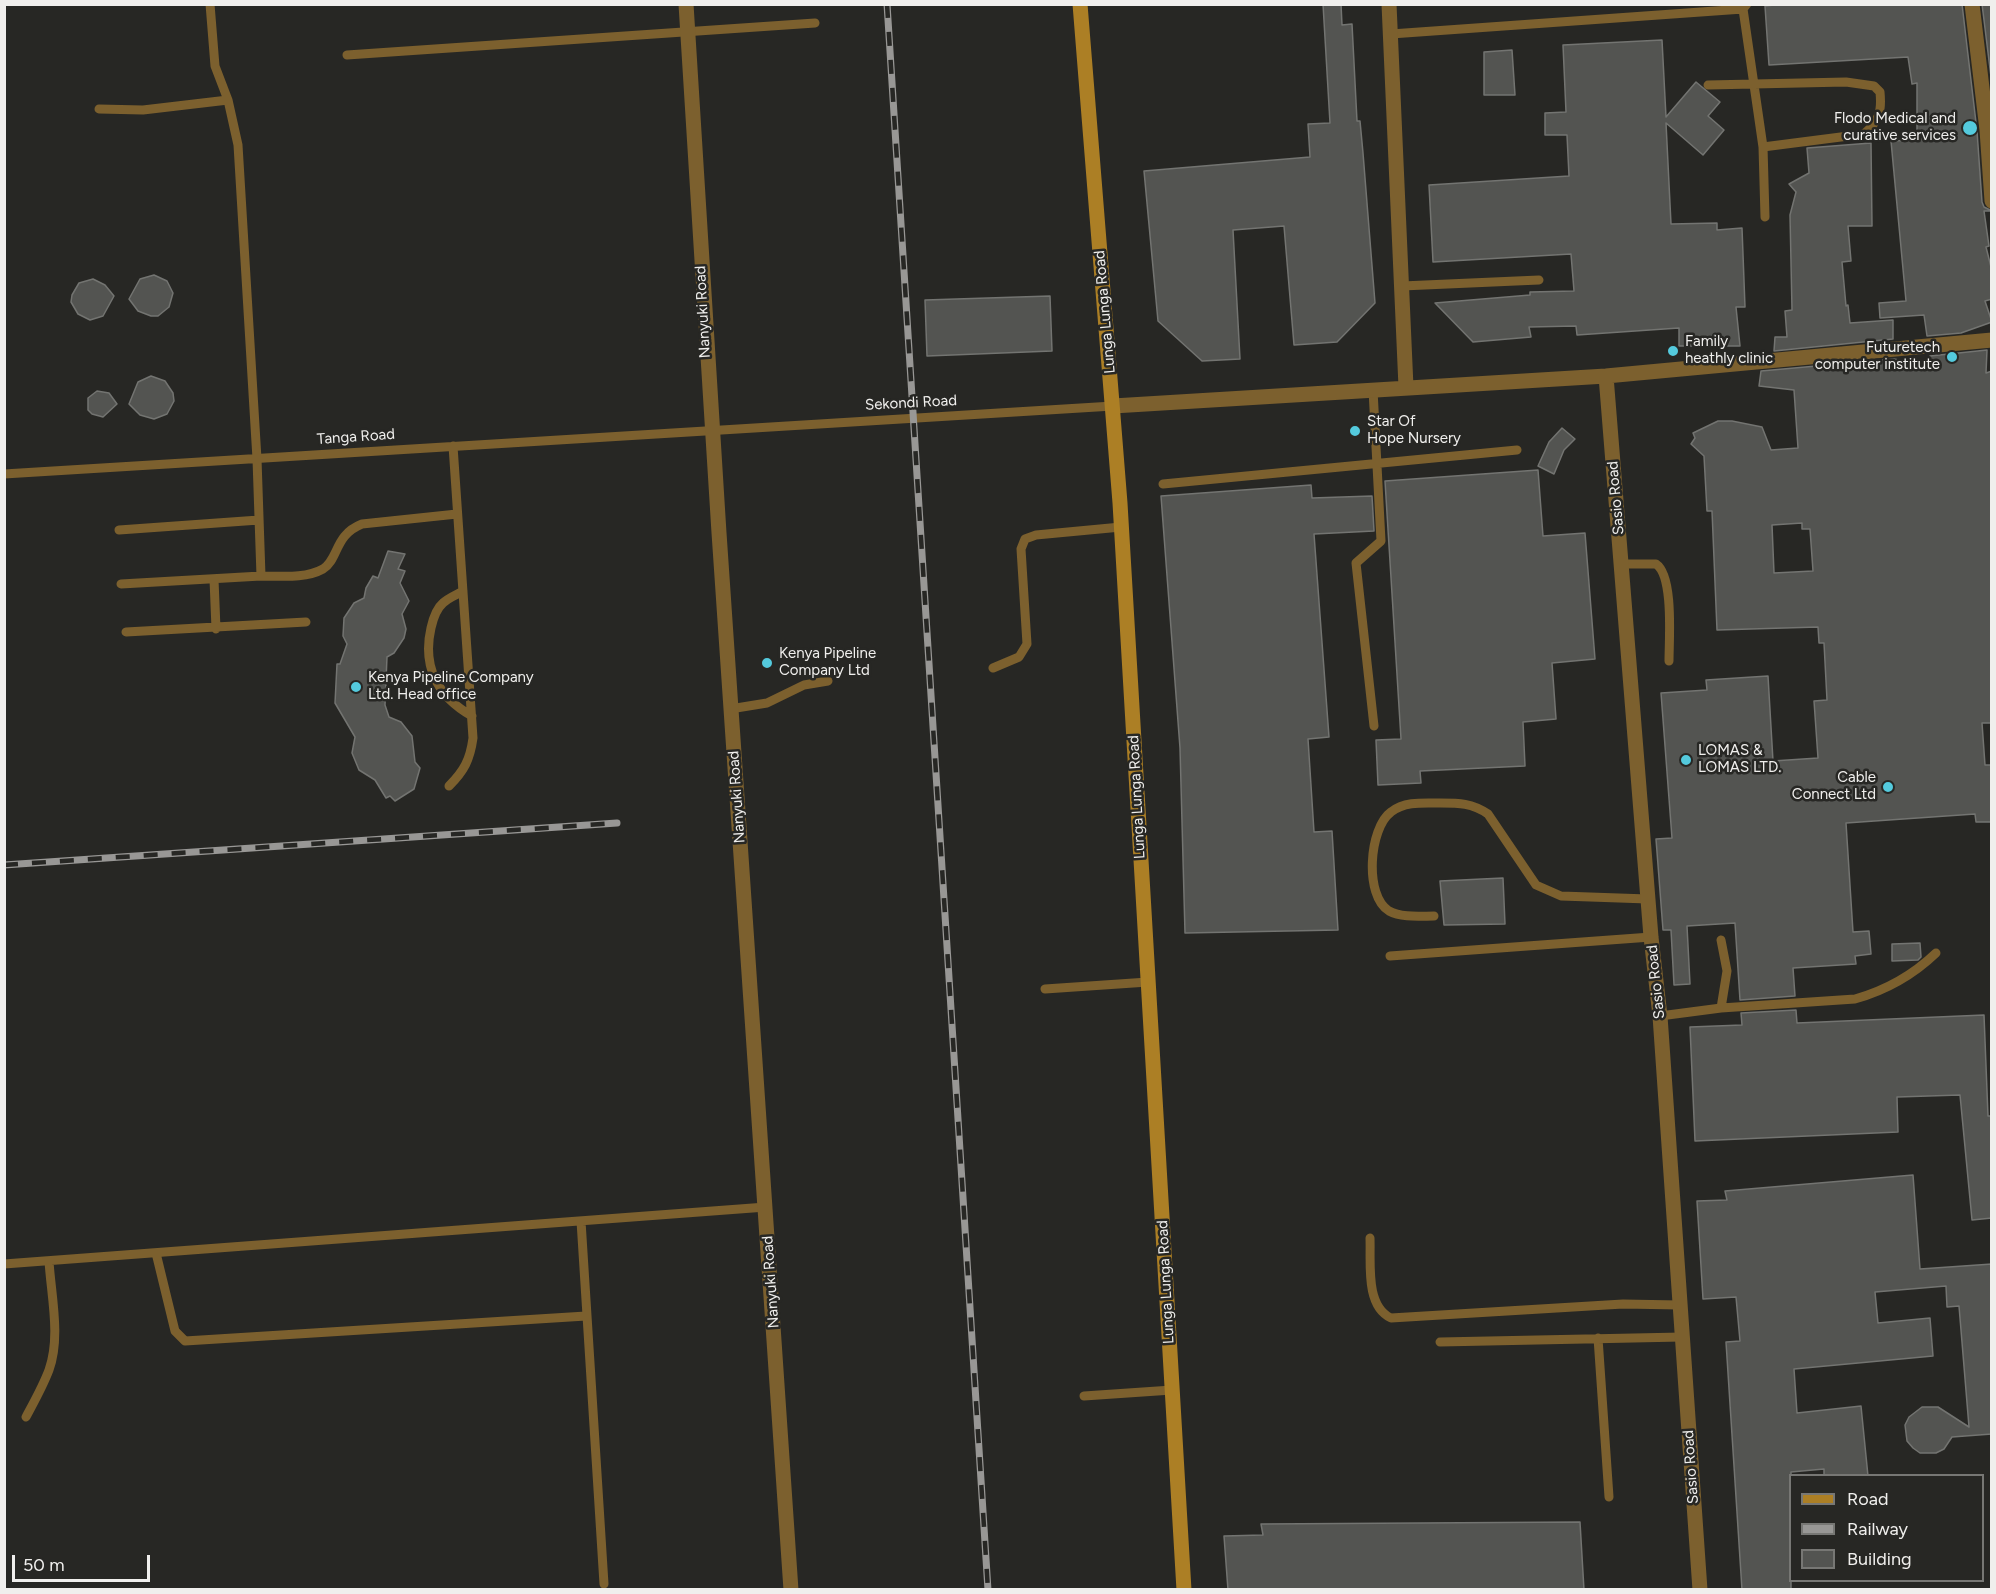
<!DOCTYPE html>
<html>
<head>
<meta charset="utf-8">
<style>
  body { margin:0 }
  #map { position:relative; width:1996px; height:1594px; overflow:hidden; background:#272724; font-family:Figtree,sans-serif }
  canvas { display:block }
  .frame { position:absolute; inset:0; border:6px solid #f0efed; pointer-events:none }
  .legend { position:absolute; left:1789px; top:1474px; width:195px; height:108px; box-sizing:border-box; background:#272724; border:2px solid #777774; margin:0; padding:8px 10px; list-style:none; font-size:18px; color:#f0efed }
  .legend li { display:flex; align-items:center; gap:12px; height:30px }
  .legend b { width:30px; border:2px solid #777774 }
  .scale { position:absolute; left:12px; top:1555px; width:138px; height:27px; box-sizing:border-box; border:3px solid #f0efed; border-top:0; padding-left:8px; font-size:18px; line-height:21px; white-space:nowrap; color:#f0efed; -webkit-text-stroke:4px #272724; paint-order:stroke }
</style>
</head>
<body>
<div id="map">
<canvas width="1996" height="1594"></canvas>
<div class="frame"></div>
<ul class="legend">
<li><b style="height:8px;background:#ac7f25"></b>Road</li>
<li><b style="height:8px;background:#989795"></b>Railway</li>
<li><b style="height:16px;background:#535451"></b>Building</li>
</ul>
<div class="scale">50 m</div>
</div>
<script>
const context = document.querySelector('canvas').getContext('2d');
context.lineJoin = 'round';
function paint(path, color) {
  context.fillStyle = color;
  context.fill(path, 'evenodd');
}
function strokePath(path, color, width, dash) {
  context.strokeStyle = color;
  context.lineWidth = width;
  context.lineCap = dash ? 'butt' : 'round';
  context.setLineDash(dash || []);
  context.stroke(path);
}
function write(font, color, halo, rows, align = 'center') {
  context.font = font + ' Figtree,sans-serif';
  context.lineWidth = 5;
  context.setLineDash([]);
  context.textBaseline = 'middle';
  context.strokeStyle = halo;
  context.fillStyle = color;
  for (const [text, x, y, turn = 0] of rows) {
    context.save();
    context.translate(x, y);
    context.rotate((+turn || 0) * Math.PI / 180);
    context.textAlign = isNaN(turn) ? turn : align;
    if (halo) context.strokeText(text, 0, 0);
    context.fillText(text, 0, 0);
    context.restore();
  }
}
const building = new Path2D(`
  M1323,4H1341L1342,25L1352,24L1357,121H1360L1363,153L1375,303L1337,342L1294,345L1284,226L1233,230L1240,359L1202,361L1158,321L1144,171L1310,157L1308,124L1330,123Z
  M1784,4H1962L1977,131L1982,202L1984,207L1992,211H1984L1989,246L1986,247L1992,271V299L1985,301L1992,322L1961,333L1927,336L1924,315L1880,318L1879,303L1906,301L1891,141L1917,140V83L1912,84L1908,57L1769,65L1765,6Z
  M1982,4H1992V85Z
  M1662,40L1666,117L1696,82L1720,102L1708,116L1724,130L1703,155L1666,123L1671,224L1717,223V230L1742,228L1745,307H1736L1740,346H1679V328L1577,335L1576,326L1529,327L1531,337L1473,342L1435,303L1530,295V292L1574,291L1571,254L1433,262L1429,185L1569,176L1567,135H1545V113L1566,112L1563,45Z
  M1512,50L1515,95H1484V52Z
  M1871,143L1872,226H1848L1851,261L1842,262L1846,306L1848,305L1850,323L1893,320V339L1774,351L1775,337H1787L1785,311L1792,310L1790,215L1796,192L1789,184L1809,173L1807,148Z
  M154,275L167,281L173,293L169,307L158,316H151L138,311L129,299L140,279Z
  M93,279L105,285L114,296L103,316L90,320L78,314L71,302L72,295L79,283Z
  M1050,296L1052,351L927,356L925,300Z
  M1987,350L1986,373L1992,371V723H1982L1985,765H1992V822H1976L1975,814L1846,823L1853,932L1869,931L1871,954L1855,956L1856,964L1793,968L1795,996L1740,1000L1735,923L1687,926L1690,984L1674,985L1671,930H1663L1656,839L1672,838L1661,693L1707,690L1706,680L1768,676L1773,761L1818,758L1814,701L1827,700L1824,643H1819L1818,627L1717,630L1712,511H1707L1704,456L1691,444L1695,438L1693,433L1718,421H1732L1762,427L1771,450L1798,448L1794,390L1759,386L1761,371L1894,359L1909,362L1930,360V356ZM1802,523V529H1810L1813,571L1774,573L1772,525Z
  M151,376L165,381L173,393L174,401L167,414L154,419L140,415L129,404L138,382Z
  M97,391L109,393L117,404L103,417L92,414L88,410V398Z
  M1562,428L1575,439L1564,450L1554,474L1538,466L1549,442Z
  M1538,470L1543,536L1585,533L1595,659L1552,663L1556,719L1523,722L1525,766L1420,771L1421,783L1378,785L1376,740L1401,739L1385,481Z
  M1311,485L1312,498L1372,496L1374,531L1314,534L1329,737L1308,739L1314,832L1332,831L1338,930L1185,933L1180,748L1161,496Z
  M388,551L405,554L398,569L405,571L400,583L409,601L402,614L406,629L404,638L394,653L387,657L385,705L389,717L401,722L412,736L415,762L420,768L414,789L395,801L390,796L386,798L375,780L359,770L352,753L355,737L335,703L337,664H340L347,644L343,636L344,618L354,603L364,598L366,588L373,576L378,578Z
  M1503,878L1505,924L1444,925L1440,881Z
  M1920,943L1921,957L1918,960L1892,961V944Z
  M1796,1010L1797,1023L1984,1015L1988,1116H1992V1218L1972,1220L1960,1095L1897,1097L1898,1132L1695,1141L1690,1027L1742,1025L1741,1013Z
  M1913,1175L1920,1269L1992,1264V1434L1952,1437L1944,1449L1936,1453H1920L1913,1448L1907,1441L1905,1425L1909,1417L1922,1407H1938L1969,1427L1959,1306L1947,1307L1946,1286L1875,1292L1878,1323L1930,1318L1933,1356L1794,1369L1797,1413L1861,1406L1868,1476H1824V1469L1791,1472V1590H1742L1726,1342L1740,1341L1736,1297L1703,1299L1697,1201L1727,1200L1725,1191Z
  M1580,1522L1584,1590H1228L1224,1536L1263,1535L1261,1524Z`);
const service = new Path2D(`
  M1743,9L1763,147L1765,217
  M1391,34L1743,9L1747,4
  M347,55L815,23
  M1708,85L1846,82L1874,86L1880,92C1882,112 1879,121 1864,134L1763,147
  M99,109L143,110L228,100
  M1402,286L1539,280
  M1373,390L1381,541L1356,563L1374,726
  M4,474L1113,406
  M1163,484L1517,450
  M119,530L259,520
  M1622,564H1656C1674,576 1669,640 1669,661
  M261,576C281,576 305,579 323,569C339,559 334,535 362,524L457,514
  M214,579L216,629
  M121,584L261,576L257,459L238,145L228,100L215,66L210,4
  M463,591C456,595 448,598 443,603C436,609 433,619 431,628C422,667 438,697 472,716
  M126,632L306,622
  M993,668L1019,657L1027,644L1021,549L1025,539L1036,535L1121,527
  M730,709L767,703L804,685L828,681
  M449,786C464,771 470,760 473,738L453,446
  M1434,916C1420,916 1402,918 1389,911C1364,896 1369,828 1391,812C1405,801 1424,803 1440,803C1459,803 1472,803 1488,814L1536,885L1561,896L1648,899
  M1390,956L1651,937
  M1045,989L1148,982
  M1721,1008L1727,971L1721,940
  M1660,1016L1721,1008L1855,999C1887,990 1912,976 1936,953
  M581,1221L604,1584
  M1370,1238C1371,1263 1365,1306 1391,1318L1623,1304L1680,1305
  M156,1253L175,1331L185,1341L586,1316
  M4,1264L766,1207
  M1598,1338L1609,1497
  M1440,1342L1682,1337
  M1084,1396L1172,1390
  M26,1417C34,1402 43,1386 49,1370C61,1337 51,1295 49,1261`);
const minor = new Path2D(`
  M686,4C716,533 757,1061 791,1590
  M1389,4L1406,387
  M1972,4L1987,130L1992,201
  M1606,376L1651,937L1660,1016L1700,1590
  M1113,406L1606,376L1992,340`);
const secondary = new Path2D(`
  M1080,4L1120,503L1184,1590`);
const rail = new Path2D(`
  M887,4L988,1590
  M4,865L617,823`);
const markers = [
  [1970,128,8,"#54cadd"],
  [1673,351,6,"#54cadd"],
  [1952,357,6,"#54cadd"],
  [1355,431,6,"#54cadd"],
  [767,663,6,"#54cadd"],
  [356,687,6,"#54cadd"],
  [1686,760,6,"#54cadd"],
  [1888,787,6,"#54cadd"]
];
const poiNames = [
  ["Flodo Medical and",1956,119,"right"],
  ["curative services",1956,136,"right"],
  ["Family",1685,342],
  ["heathly clinic",1685,359],
  ["Futuretech",1940,348,"right"],
  ["computer institute",1940,365,"right"],
  ["Star Of",1367,422],
  ["Hope Nursery",1367,439],
  ["Kenya Pipeline",779,654],
  ["Company Ltd",779,671],
  ["Kenya Pipeline Company",368,678],
  ["Ltd. Head office",368,695],
  ["LOMAS &",1698,751],
  ["LOMAS LTD.",1698,768],
  ["Cable",1876,778,"right"],
  ["Connect Ltd",1876,795,"right"]
];
const streetNames = [
  ["Nanyuki Road",703,312,-93],
  ["Lunga Lunga Road",1105,312,-95],
  ["Sekondi Road",911,403,-3],
  ["Tanga Road",356,437,-4],
  ["Sasio Road",1616,498,-95],
  ["Nanyuki Road",737,797,-94],
  ["Lunga Lunga Road",1137,797,-93],
  ["Sasio Road",1656,982,-96],
  ["Nanyuki Road",771,1282,-94],
  ["Lunga Lunga Road",1166,1282,-93],
  ["Sasio Road",1691,1467,-94]
];
paint(building, '#535451');
strokePath(building, '#737471', 1.5);
strokePath(service, '#7c602e', 9);
strokePath(minor, '#7c602e', 15);
strokePath(secondary, '#ac7f25', 15);
strokePath(rail, '#989795', 7);
strokePath(rail, '#272724', 4.5, [14]);
for (const [x, y, r, color] of markers) {
  const dot = new Path2D();
  dot.arc(x, y, r, 0, 2 * Math.PI);
  context.fillStyle = color;
  context.fill(dot);
  strokePath(dot, '#272724', 2);
}
write('15px', '#f0efed', '#272724', poiNames, 'left');
write('15px', '#f0efed', '#272724', streetNames);
</script>
</body>
</html>
